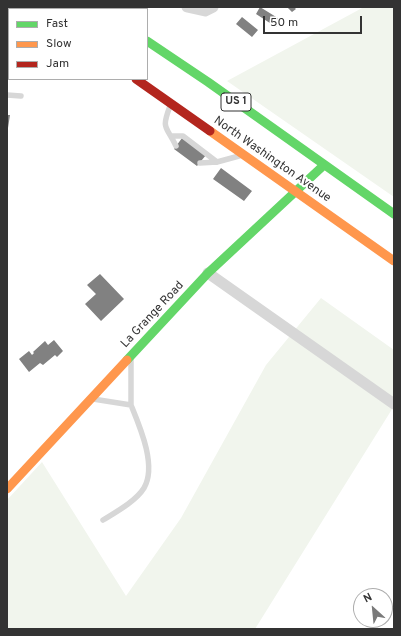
<!DOCTYPE html>
<html>
<head>
<meta charset="utf-8">
<style>
  body { margin:0 }
  #map { position:relative; width:401px; height:636px; overflow:hidden; background:#fff; font-family:Overpass,sans-serif }
  canvas { display:block }
  .frame { position:absolute; inset:0; border:8px solid #333; pointer-events:none }
  .legend { position:absolute; left:8px; top:8px; width:140px; height:72px; box-sizing:border-box; background:#fff; border:1px solid #adadad; margin:0; padding:5px 7px; list-style:none; font-size:12px; color:#333 }
  .legend li { display:flex; align-items:center; gap:8px; height:20px }
  .legend b { width:20px; border:1px solid #adadad }
  .north { position:absolute; left:353px; top:588px; width:40px; height:40px; box-sizing:border-box; background:#fff; border:1px solid #adadad; border-radius:50%; rotate:333deg; font-size:11px; font-weight:700; line-height:16px; text-align:center; color:#333 }
  .north::after { content:''; display:block; margin:auto; width:14px; height:18px; background:#7a7a7a; clip-path:polygon(50% 0,100% 100%,50% 72%,0 100%) }
  .scale { position:absolute; left:263px; top:16px; width:99px; height:18px; box-sizing:border-box; border:2px solid #333; border-top:0; padding-left:5px; font-size:12px; line-height:14px; white-space:nowrap; color:#333; -webkit-text-stroke:3px #fff; paint-order:stroke }
</style>
</head>
<body>
<div id="map">
<canvas width="401" height="636"></canvas>
<div class="frame"></div>
<ul class="legend">
<li><b style="height:5px;background:#63d668"></b>Fast</li>
<li><b style="height:5px;background:#ff974d"></b>Slow</li>
<li><b style="height:5px;background:#b3261e"></b>Jam</li>
</ul>
<div class="north">N</div>
<div class="scale">50 m</div>
</div>
<script>
const context = document.querySelector('canvas').getContext('2d');
context.lineJoin = 'round';
function paint(path, color) {
  context.fillStyle = color;
  context.fill(path, 'evenodd');
}
function strokePath(path, color, width, dash) {
  context.strokeStyle = color;
  context.lineWidth = width;
  context.lineCap = dash ? 'butt' : 'round';
  context.setLineDash(dash || []);
  context.stroke(path);
}
function write(font, color, halo, rows, align = 'center') {
  context.font = font + ' Overpass,sans-serif';
  context.lineWidth = 4;
  context.setLineDash([]);
  context.textBaseline = 'middle';
  context.strokeStyle = halo;
  context.fillStyle = color;
  for (const [text, x, y, turn = 0] of rows) {
    context.save();
    context.translate(x, y);
    context.rotate((+turn || 0) * Math.PI / 180);
    context.textAlign = isNaN(turn) ? turn : align;
    if (halo) context.strokeText(text, 0, 0);
    context.fillText(text, 0, 0);
    context.restore();
  }
}
const green = new Path2D(`
  M364,7H394V197L227,81Z
  M321,298L394,350V406L255,629H7V500L42,462L126,596L181,518L266,365Z`);
const building = new Path2D(`
  M260,7L281,20L276,27L256,14Z
  M287,7H294L296,9L292,12Z
  M242,17L258,30L252,37L236,24Z
  M7,115H10L8,128H7Z
  M182,138L206,155L197,166L174,149Z
  M221,168L252,191L244,201L213,179Z
  M100,274L124,299L101,321L85,304L96,294L87,285Z
  M54,340L63,351L57,357L55,355L43,365L40,363L29,372L19,359L29,351L32,355L34,353L33,352L45,341L48,345Z`);
const lane = new Path2D(`
  M7,39L9,36
  M7,95L21,96
  M170,106C161,130 166,125 176,146
  M172,136H183L217,162
  M200,163L217,162L239,156
  M93,399L131,405V360
  M103,520C116,512 136,501 144,488C157,466 140,427 131,405`);
const street = new Path2D(`
  M187,7L205,11L213,7
  M208,273L394,404`);
const fast = new Path2D(`
  M34,7L37,9
  M147,41L208,82L394,214
  M127,360L208,273L324,165`);
const slow = new Path2D(`
  M210,131L394,261
  M7,489L127,360`);
const jam = new Path2D(`
  M96,7L99,9
  M136,79L210,131`);
const shields = [
  [236,102,30]
];
const shieldNames = [
  ["US 1",236,102]
];
const streetNames = [
  ["North Washington Avenue",272,160,35],
  ["La Grange Road",153,315,-47]
];
paint(green, '#f1f5ed');
paint(building, '#818181');
strokePath(lane, '#d7d7d7', 5.5);
strokePath(street, '#d7d7d7', 11);
strokePath(fast, '#63d668', 9);
strokePath(slow, '#ff974d', 9);
strokePath(jam, '#b3261e', 9);
for (const [x, y, w] of shields) {
  const box = new Path2D();
  box.roundRect(x - w / 2, y - 9, w, 18, 3);
  context.fillStyle = '#fff';
  context.fill(box);
  strokePath(box, '#333', 1);
}
write('bold 11px', '#333', null, shieldNames);
write('12px', '#333', '#fff', streetNames);
</script>
</body>
</html>
